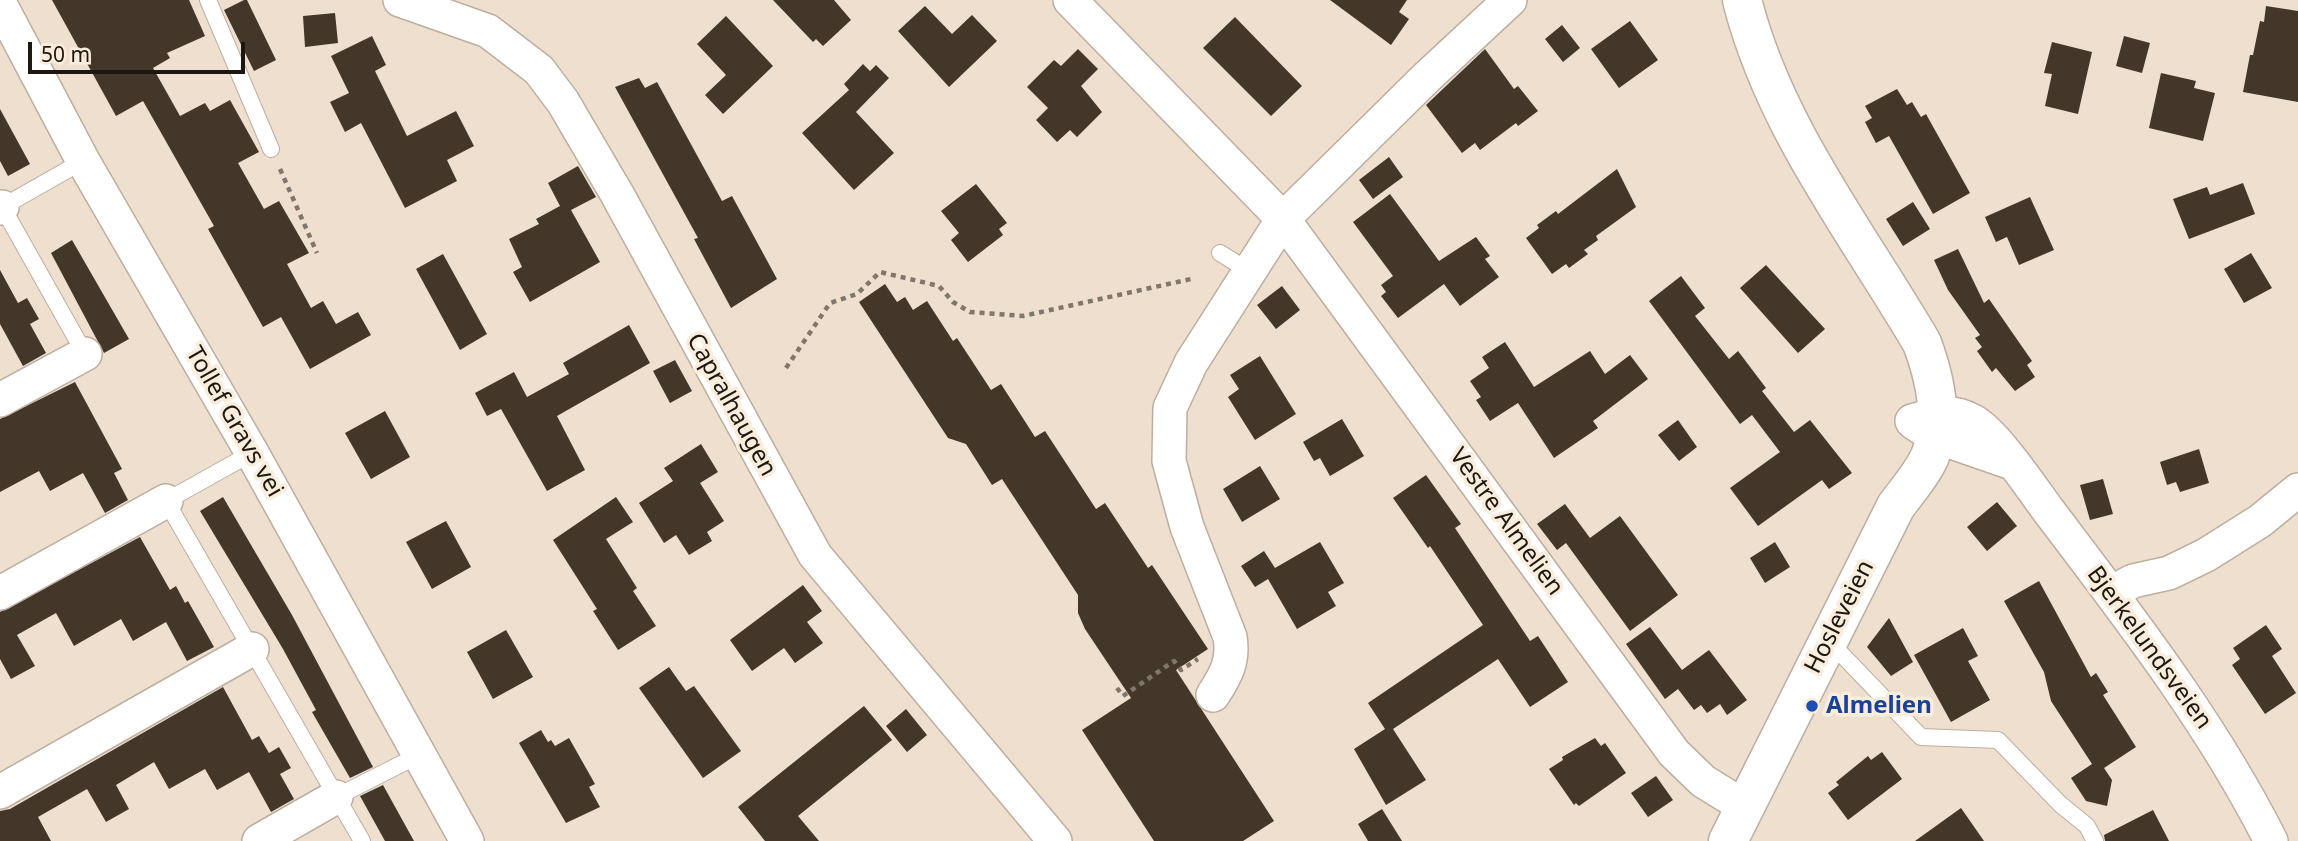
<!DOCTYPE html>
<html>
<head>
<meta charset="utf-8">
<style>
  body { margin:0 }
  #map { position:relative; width:2298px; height:841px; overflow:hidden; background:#eedfcf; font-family:"Noto Sans",sans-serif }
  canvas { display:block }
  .scale { position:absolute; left:28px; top:42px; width:217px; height:32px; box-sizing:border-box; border:4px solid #1c1711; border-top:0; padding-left:9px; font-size:21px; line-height:24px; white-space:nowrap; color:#1c1711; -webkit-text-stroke:5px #fbeddc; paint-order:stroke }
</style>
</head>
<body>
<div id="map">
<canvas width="2298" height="841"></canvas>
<div class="scale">50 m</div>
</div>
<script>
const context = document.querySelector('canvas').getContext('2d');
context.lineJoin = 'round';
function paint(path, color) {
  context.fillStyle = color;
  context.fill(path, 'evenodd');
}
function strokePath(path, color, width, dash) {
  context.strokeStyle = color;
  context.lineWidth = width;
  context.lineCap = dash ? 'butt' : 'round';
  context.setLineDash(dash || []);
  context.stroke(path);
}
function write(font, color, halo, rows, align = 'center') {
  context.font = font + ' "Noto Sans",sans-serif';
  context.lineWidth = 7;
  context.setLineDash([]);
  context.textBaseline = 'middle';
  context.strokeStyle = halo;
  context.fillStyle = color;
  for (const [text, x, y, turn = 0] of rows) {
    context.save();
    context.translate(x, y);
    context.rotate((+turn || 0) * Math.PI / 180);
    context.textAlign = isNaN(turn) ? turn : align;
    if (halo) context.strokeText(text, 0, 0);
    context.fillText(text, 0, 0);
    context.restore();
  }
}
const building = new Path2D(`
  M52,0H189L205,36L167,53L170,58L153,68L180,116L205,103L210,111L230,100L259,152L238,163L264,209L279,201L309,253L287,264L311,308L323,301L336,324L358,312L371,335L310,369L281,317L263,327L208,229L214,226L143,101L116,116Z
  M244,0H247L276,60L254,71L224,10Z
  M773,0H834L851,20L823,46L816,39L813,42Z
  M1330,0H1407L1399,12L1409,19L1391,45Z
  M925,6L952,34L972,15L997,41L949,87L898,31Z
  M2266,6L2298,11V102L2243,92L2250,55H2253L2260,21L2264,22Z
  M335,13L338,43L305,47L303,16Z
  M726,16L773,66L723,114L705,95L726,75L697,44Z
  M1235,17L1302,86L1271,116L1203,48Z
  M1630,21L1658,60L1619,88L1591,49Z
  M1562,25L1580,48L1563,62L1545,39Z
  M372,36L386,65L375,71L407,136L456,111L474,146L447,160L457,181L405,208L361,123L345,132L330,102L349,93L331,56Z
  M2124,36L2150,43L2142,73L2116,66Z
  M2052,42L2092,52L2078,114L2045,106L2052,74L2044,73Z
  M1078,49L1098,69L1081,86L1102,112L1077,137L1070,130L1057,142L1036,120L1048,108L1027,87L1054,60L1061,66Z
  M1485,49L1514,89L1518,86L1538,111L1518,126L1516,123L1480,150L1475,143L1462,153L1426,105Z
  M863,64L870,71L876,65L889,78L856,112L894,153L854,190L802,133L849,90L844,84Z
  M2161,73L2196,81L2194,88L2215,93L2203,141L2149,128Z
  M639,78L645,88L657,82L722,201L732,196L777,279L731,308L694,239L698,238L615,87Z
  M1897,89L1907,105L1912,102L1921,117L1926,114L1970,193L1933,214L1889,136L1876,143L1865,122L1872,118L1865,106Z
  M0,109L30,164L8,176L0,161Z
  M1389,157L1403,177L1373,199L1359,180Z
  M578,166L596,197L571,210L600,262L530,302L513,272L522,267L509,239L539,224L536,219L560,206L548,183Z
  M1617,169L1636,207L1596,236L1598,240L1584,250L1588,254L1569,268L1566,264L1552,274L1526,238L1539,228L1537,225L1556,211L1558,214Z
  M2243,183L2255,214L2189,239L2173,199L2207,187L2210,195Z
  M976,184L1007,223L999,229L1003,235L968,262L951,240L959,233L941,211Z
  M1390,194L1439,261L1476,237L1490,256L1485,259L1499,277L1460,306L1444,284L1398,318L1381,296L1386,292L1381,285L1393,276L1353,222Z
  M2030,197L2054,250L2019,265L2007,237L1996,242L1985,217Z
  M1913,202L1930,229L1903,246L1886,219Z
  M72,240L129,339L104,353L51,253Z
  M1958,249L1984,303L1989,299L2032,361L2027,365L2035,377L2015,391L1996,368L1992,372L1977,351L1982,347L1975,338L1980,335L1948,290L1934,260Z
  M2251,253L2272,288L2244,303L2224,269Z
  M443,254L487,334L460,350L416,269Z
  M1766,265L1825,329L1798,353L1740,288Z
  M0,270L18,303L27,298L39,319L30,324L46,353L23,366L0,324Z
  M1681,276L1705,308L1695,316L1729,359L1738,351L1766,388L1762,391L1794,432L1810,420L1852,473L1829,489L1822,480L1758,526L1730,488L1780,452L1752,415L1740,424L1649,301Z
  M885,284L897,302L905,297L913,310L927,301L953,341L957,338L991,390L1001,384L1035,437L1045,431L1096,509L1105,503L1148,568L1152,565L1208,649L1176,670L1274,821L1243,841H1154L1082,730L1131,698L1085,629L1078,613V595L1002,479L992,485L966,444L948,438L859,302Z
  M1282,286L1300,310L1276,329L1257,305Z
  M629,325L650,363L557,416L585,470L547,491L501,409L487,416L475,393L514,372L527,397L569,374L563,363Z
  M1505,342L1534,387L1590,351L1605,374L1630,355L1648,379L1593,421L1598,428L1554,458L1518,403L1490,421L1476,400L1481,397L1470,381L1489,368L1482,357Z
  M1260,356L1296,414L1255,440L1228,397L1239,389L1230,375Z
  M675,360L692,391L670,403L653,371Z
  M75,382L122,469L114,473L128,500L105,513L83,473L50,491L39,471L0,492V419Z
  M385,411L410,457L371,479L345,433Z
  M1342,419L1364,456L1330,476L1320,458L1314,461L1303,442Z
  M1678,420L1697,447L1679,461L1658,435Z
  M701,444L718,472L700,483L724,521L707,532L712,541L689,555L676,535L664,543L639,503L673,481L664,468Z
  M2199,449L2209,483L2180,492L2176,482L2167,485L2160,462Z
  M1260,466L1280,499L1242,522L1223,489Z
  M1426,475L1461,524L1455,528L1530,641L1538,636L1568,682L1530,707L1498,659L1393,729L1426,780L1386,805L1354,749L1385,729L1368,703L1483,625L1430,546L1428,548L1393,498Z
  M2103,479L2113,514L2090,520L2080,485Z
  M223,497L292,615L373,767L350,778L312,712L316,710L283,649L200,511Z
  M616,497L633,522L606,539L637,588L633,591L656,626L618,650L593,611L597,609L553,540Z
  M1997,502L2017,526L1987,551L1967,527Z
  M1565,504L1590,538L1620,516L1678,595L1630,631L1566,543L1557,550L1537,524Z
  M446,521L471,567L432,589L406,542Z
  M140,537L170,590L176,586L185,603L188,601L214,647L187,661L166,622L133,641L121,619L74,646L56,613L17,635L35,666L11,679L0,659V612Z
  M1320,542L1344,583L1328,592L1336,606L1297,629L1268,579L1255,587L1241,566L1264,551L1275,568Z
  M1775,542L1790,567L1765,583L1750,558Z
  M2039,581L2091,677L2096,673L2108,692L2103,695L2136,747L2104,768L2112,780L2107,806L2086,801L2071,778L2092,764L2051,701L2044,672L2004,601Z
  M803,585L822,611L807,622L823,643L795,663L784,648L752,671L730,640Z
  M1889,618L1913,662L1891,676L1867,647Z
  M2266,625L2282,649L2272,656L2296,693L2265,714L2232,665L2240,659L2233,648Z
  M1650,627L1682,670L1709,650L1747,700L1727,715L1720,704L1707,713L1701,705L1694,710L1678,689L1665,699L1626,644Z
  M1963,628L1978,656L1968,661L1990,700L1951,722L1914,655Z
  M506,630L533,677L493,699L467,652Z
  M669,667L686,691L694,686L741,751L703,778L639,688Z
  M223,687L252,740L259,736L269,753L279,747L291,768L280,774L294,799L271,812L249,772L217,790L205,769L169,789L154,762L116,785L129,809L106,822L87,789L38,817L51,841H0V811L10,809Z
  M864,706L892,740L798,816L819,841H765L738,807Z
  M906,709L927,735L907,752L886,726Z
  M541,730L548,742L551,740L555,746L569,738L595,784L589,787L600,807L566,823L519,743Z
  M1595,738L1601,746L1605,743L1626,773L1579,806L1576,803L1574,805L1549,769L1563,760L1562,757Z
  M1882,752L1902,779L1848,820L1828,793L1839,785L1836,782L1868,756L1871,760Z
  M1656,776L1673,800L1648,817L1631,793Z
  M383,785L414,841H385L360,796Z
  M1961,808L1984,841H1915Z
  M1382,809L1402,841H1368L1358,824Z
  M2153,810L2169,841H2105L2104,835Z`);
const path = new Path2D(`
  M280,169L317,253
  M786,368L830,303L857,294L880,272L939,286L953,302L970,312L1023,316L1191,279
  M1117,688L1123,696L1174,661L1181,670L1198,659`);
const service = new Path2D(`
  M208,0L271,149
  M0,203L85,354
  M2,207L83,161
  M1220,253L1249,271
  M252,453L166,501L362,841
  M1828,640L1921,737L1998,740L2060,804L2087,826L2095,841
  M336,797L419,755`);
const minor = new Path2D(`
  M400,0L488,31L539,70L563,102L617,194L815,555L1055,841
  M1070,0L1283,219L1674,753L1703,781L1745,807
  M0,4L83,161L252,453L467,841
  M0,208L2,207
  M0,400L85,354
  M1912,421C1935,414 1951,409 1973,421C1996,434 2031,487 2048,510C2128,616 2211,722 2271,841
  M1914,423L1934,436L2009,462
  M0,593L166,501
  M2111,593L2133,581L2169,573L2206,555L2260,521L2298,490
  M1213,695C1226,675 1234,661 1230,637L1187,527L1169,461L1170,408L1191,363L1283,219L1427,77L1510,0
  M0,792L252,649
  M259,841L336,797`);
const secondary = new Path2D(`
  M1728,841L1896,506C1907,491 1923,473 1930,456C1945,420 1935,378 1922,343C1857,232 1774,127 1742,0`);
const markers = [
  [1812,706,7,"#1a4fb4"]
];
const streetNames = [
  ["Capralhaugen",731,405,61],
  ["Tollef Gravs vei",234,422,60],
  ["Vestre Almelien",1506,522,54],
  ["Hosleveien",1840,617,-63],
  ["Bjerkelundsveien",2149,648,54]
];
const transitNames = [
  ["Almelien",1826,706]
];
paint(building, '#423729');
strokePath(service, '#bdaf9f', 18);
strokePath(minor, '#bdaf9f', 36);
strokePath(secondary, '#bdaf9f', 41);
strokePath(path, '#80776c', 4.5, [5, 5]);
strokePath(service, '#fff', 16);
strokePath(minor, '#fff', 33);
strokePath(secondary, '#fff', 38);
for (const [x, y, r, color] of markers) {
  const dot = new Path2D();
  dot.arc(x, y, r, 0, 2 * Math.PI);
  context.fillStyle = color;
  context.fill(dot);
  strokePath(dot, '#fbeddc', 2.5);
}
write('24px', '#1c1711', '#fbeddc', streetNames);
write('bold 24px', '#164399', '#fbeddc', transitNames, 'left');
</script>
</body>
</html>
